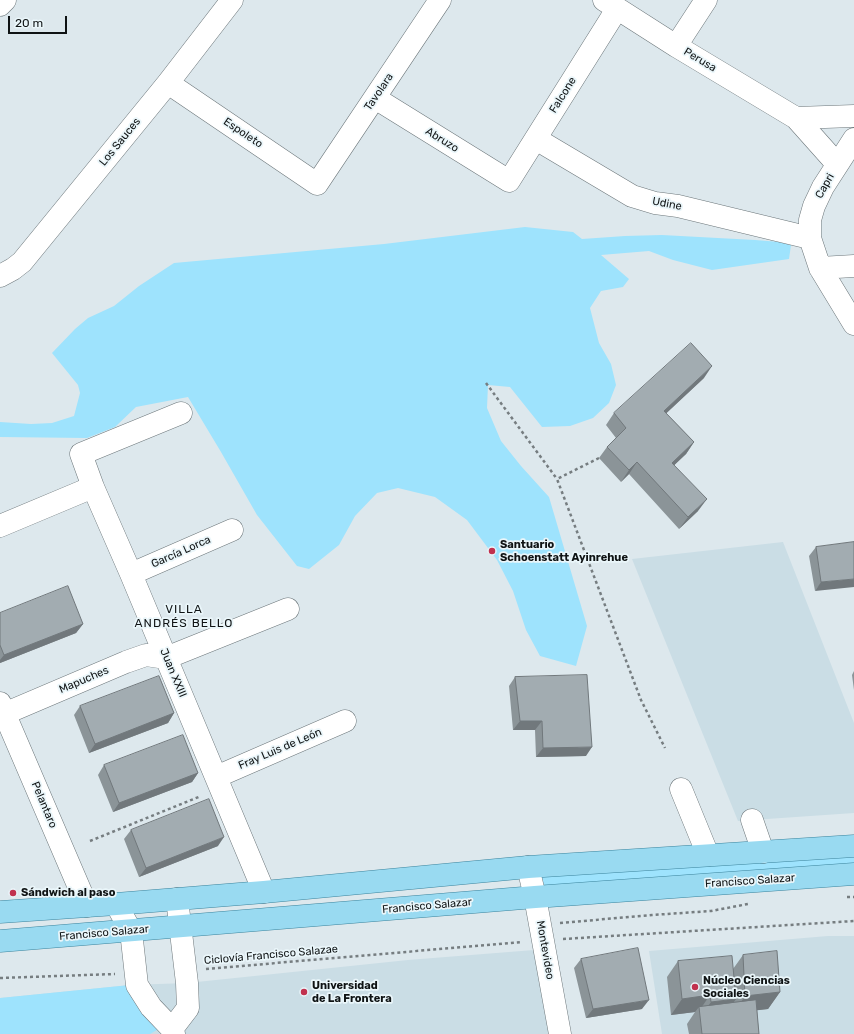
<!DOCTYPE html>
<html>
<head>
<meta charset="utf-8">
<style>
  body { margin:0 }
  #map { position:relative; width:854px; height:1034px; overflow:hidden; background:#dde8ed; font-family:Rubik,sans-serif }
  canvas { display:block }
  .scale { position:absolute; left:8px; top:16px; width:59px; height:18px; box-sizing:border-box; border:2px solid #0f1314; border-top:0; padding-left:5px; font-size:12px; line-height:14px; white-space:nowrap; color:#0f1314; -webkit-text-stroke:3px #eaf6fa; paint-order:stroke }
</style>
</head>
<body>
<div id="map">
<canvas width="854" height="1034"></canvas>
<div class="scale">20 m</div>
</div>
<script>
const context = document.querySelector('canvas').getContext('2d');
context.lineJoin = 'round';
function paint(path, color) {
  context.fillStyle = color;
  context.fill(path, 'evenodd');
}
function strokePath(path, color, width, dash) {
  context.strokeStyle = color;
  context.lineWidth = width;
  context.lineCap = dash ? 'butt' : 'round';
  context.setLineDash(dash || []);
  context.stroke(path);
}
function write(font, color, halo, rows, align = 'center') {
  context.font = font + ' Rubik,sans-serif';
  context.lineWidth = 3.5;
  context.setLineDash([]);
  context.textBaseline = 'middle';
  context.strokeStyle = halo;
  context.fillStyle = color;
  for (const [text, x, y, turn = 0] of rows) {
    context.save();
    context.translate(x, y);
    context.rotate((+turn || 0) * Math.PI / 180);
    context.textAlign = isNaN(turn) ? turn : align;
    if (halo) context.strokeText(text, 0, 0);
    context.fillText(text, 0, 0);
    context.restore();
  }
}
const built = new Path2D(`
  M783,542L854,723V813L738,821L632,559Z
  M828,936H854V1034H662L649,951Z
  M534,950L551,1034H0V998L130,985L187,983L408,960Z`);
const green = new Path2D(`
  M525,227L573,232L582,239L625,236L662,235L755,240L780,242L791,245L789,259L712,270L673,260L649,251L601,255L629,279L623,287L601,291L590,308L599,343L611,364L616,385L609,403L593,418L570,426L542,427L510,387L488,385L487,408L501,441L521,466L549,497L587,626L576,666L540,656L526,630L513,591L497,560L467,520L435,497L398,488L377,493L355,516L339,545L309,569L297,566L257,515L221,452L188,397L136,407L115,427L87,438L0,437V422L31,424L52,423L74,416L80,393L78,385L52,353L75,329L88,318L114,306L139,286L174,263L384,244Z
  M854,857V864L544,887L541,876Z
  M130,985L162,1027L150,1034H0V998Z`);
const path = new Path2D(`
  M486,383L557,479
  M599,458L557,479L641,700L665,748
  M90,841L201,796
  M847,897H854
  M560,923L652,915L711,911L748,904
  M563,939L854,921
  M206,969L522,942
  M0,978L115,974`);
const minor = new Path2D(`
  M604,0L676,46L796,118L837,164
  M0,5L5,0
  M676,46L706,0
  M168,83L317,184L440,0
  M375,98L509,181L617,9
  M796,118L854,116
  M536,139L632,196L655,203L678,206L810,238
  M854,139L823,187L814,206L810,220V238L820,268L854,324
  M820,268L854,266
  M0,276L13,269L22,262L168,83L232,0
  M181,413L81,454L93,487L131,574L264,892
  M0,526L93,487
  M131,574L232,530
  M0,703L87,906
  M4,714L126,662L146,655L166,658L288,609
  M216,777L345,721
  M681,789L708,855
  M752,820L763,852
  M528,867L535,897L560,1034
  M116,904L131,931L137,985L151,1007L172,1029L174,1034
  M172,1029L188,1008L187,983L177,899`);
const major = new Path2D(`
  M0,912L116,904L264,892L528,867L854,846
  M0,941L535,897L854,874`);
const wall = new Path2D(`
  M704,378L666,413L694,442L686,454L674,465L698,511L679,529L629,474L621,482L599,458L607,447L616,438L606,425L614,413Z
  M854,542L815,591L809,556L816,547Z
  M0,613L83,624L76,633L0,663Z
  M854,671V690L852,675Z
  M515,677L586,756L536,757L535,730H513L509,686Z
  M80,706L174,713L168,723L89,753L74,715Z
  M104,765L198,773L192,782L113,812L98,775Z
  M131,830L218,846L139,877L124,839Z
  M743,955L780,992L768,1009L757,1010L759,1034H689L687,1024L695,1012L671,1015L667,977L678,961L733,969Z
  M581,959L642,1009L586,1018L574,968Z`);
const shadedWall = new Path2D(`
  M712,366L704,378L656,423L664,411Z
  M694,442L686,454L664,475L672,463Z
  M637,462L629,474L621,482L629,470Z
  M707,499L698,511L679,529L688,517Z
  M854,579V587L815,591L821,582Z
  M83,624L76,633L0,663V660L4,655Z
  M174,713L168,723L89,753L95,744Z
  M520,721H542L535,730H513Z
  M592,747L586,756L536,757L543,748Z
  M198,773L192,782L113,812L119,803Z
  M224,837L218,846L139,877L146,868Z
  M780,992L768,1009L734,1013L745,996Z
  M710,995L699,1011V1007L695,1012L671,1015L682,999Z
  M736,999L724,1016L700,1017L711,1002Z
  M649,1000L642,1009L586,1018L593,1009Z`);
const building = new Path2D(`
  M691,343L712,366L664,411L694,442L672,463L707,499L688,517L637,462L629,470L607,447L626,428L614,413Z
  M854,542V579L821,582L816,547Z
  M68,586L83,624L4,655L0,645V613Z
  M587,675L592,747L543,748L542,721H520L515,677Z
  M159,676L174,713L95,744L80,706Z
  M183,735L198,773L119,803L104,765Z
  M209,799L224,837L146,868L131,830Z
  M638,948L649,1000L593,1009L581,959Z
  M777,951L780,992L745,996L743,955Z
  M732,956L736,999L711,1002L710,995L682,999L678,961Z
  M756,1000L759,1034H702L699,1007Z`);
const markers = [
  [492,551,4,"#c1314e"],
  [13,893,4,"#c1314e"],
  [695,987,4,"#c1314e"],
  [304,992,4,"#c1314e"]
];
const streetNames = [
  ["Perusa",700,60,31],
  ["Tavolara",379,92,-56],
  ["Falcone",563,95,-58],
  ["Espoleto",243,133,34],
  ["Abruzo",442,140,32],
  ["Los Sauces",120,142,-51],
  ["Capri",825,186,-61],
  ["Udine",667,204,11],
  ["García Lorca",181,552,-24],
  ["Juan XXIII",173,673,67],
  ["Mapuches",84,680,-23],
  ["Fray Luis de León",280,749,-23],
  ["Pelantaro",44,805,67],
  ["Francisco Salazar",750,881,-4],
  ["Francisco Salazar",427,906,-5],
  ["Francisco Salazar",104,933,-5],
  ["Montevideo",545,950,80],
  ["Ciclovía Francisco Salazae",271,955,-5]
];
const poiNames = [
  ["Santuario",500,545],
  ["Schoenstatt Ayinrehue",500,558],
  ["Sándwich al paso",21,893],
  ["Núcleo Ciencias",703,981],
  ["Sociales",703,994],
  ["Universidad",312,986],
  ["de La Frontera",312,999]
];
const neighbourhoodNames = [
  ["VILLA",184,610],
  ["ANDRÉS BELLO",184,624]
];
paint(built, '#cadde5');
paint(green, '#9ee3fd');
strokePath(minor, '#6c767a', 23);
strokePath(major, '#3c849d', 23);
strokePath(path, '#767d80', 2.5, [3, 3]);
strokePath(minor, '#fff', 22);
strokePath(major, '#99daf1', 22);
paint(wall, '#8b9498');
paint(shadedWall, '#71787c');
paint(building, '#a2acb1');
strokePath(building, '#71787c', 1);
for (const [x, y, r, color] of markers) {
  const dot = new Path2D();
  dot.arc(x, y, r, 0, 2 * Math.PI);
  context.fillStyle = color;
  context.fill(dot);
  strokePath(dot, '#eaf6fa', 1.5);
}
write('11px', '#0f1314', '#eaf6fa', streetNames);
write('bold 11px', '#0f1314', '#eaf6fa', poiNames, 'left');
context.letterSpacing = '1px';
write('12px', '#0f1314', '#eaf6fa', neighbourhoodNames);
context.letterSpacing = '0px';
</script>
</body>
</html>
